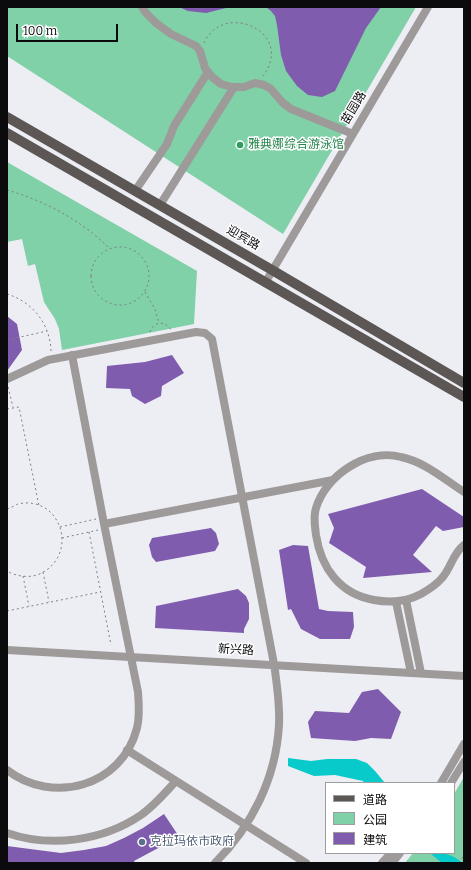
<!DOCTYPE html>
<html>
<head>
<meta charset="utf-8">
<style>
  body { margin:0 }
  #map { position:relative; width:471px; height:870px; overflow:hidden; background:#ededf4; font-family:Bitter,"Noto Sans SC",serif }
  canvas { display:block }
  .frame { position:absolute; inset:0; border:8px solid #0b0b0d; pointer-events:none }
  .legend { position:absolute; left:325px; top:782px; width:130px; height:72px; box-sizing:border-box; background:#fff; border:1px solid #9d9d9e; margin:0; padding:5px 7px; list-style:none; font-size:12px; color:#0b0b0d }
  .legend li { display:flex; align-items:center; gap:8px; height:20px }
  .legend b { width:20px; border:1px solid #9d9d9e }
  .scale { position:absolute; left:16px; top:24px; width:102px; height:18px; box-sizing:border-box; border:2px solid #0b0b0d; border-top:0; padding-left:5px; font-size:12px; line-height:14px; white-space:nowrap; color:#0b0b0d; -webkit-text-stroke:3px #fff; paint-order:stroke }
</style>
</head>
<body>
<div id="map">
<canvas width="471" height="870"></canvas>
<div class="frame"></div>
<ul class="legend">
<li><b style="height:5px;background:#5c5754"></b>道路</li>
<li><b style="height:11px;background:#80d0a8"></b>公园</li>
<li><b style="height:11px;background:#805cae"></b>建筑</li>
</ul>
<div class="scale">100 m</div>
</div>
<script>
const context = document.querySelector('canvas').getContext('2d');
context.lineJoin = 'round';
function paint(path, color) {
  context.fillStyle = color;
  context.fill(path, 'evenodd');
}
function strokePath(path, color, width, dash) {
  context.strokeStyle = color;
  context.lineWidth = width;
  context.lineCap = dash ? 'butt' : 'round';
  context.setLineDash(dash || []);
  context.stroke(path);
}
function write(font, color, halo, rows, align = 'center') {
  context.font = font + ' Bitter,"Noto Sans SC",serif';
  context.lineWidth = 3;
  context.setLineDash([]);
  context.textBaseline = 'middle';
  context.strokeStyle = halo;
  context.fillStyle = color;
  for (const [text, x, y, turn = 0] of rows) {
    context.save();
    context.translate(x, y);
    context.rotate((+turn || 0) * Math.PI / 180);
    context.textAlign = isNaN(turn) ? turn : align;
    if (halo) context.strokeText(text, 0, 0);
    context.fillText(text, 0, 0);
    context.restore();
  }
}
const green = new Path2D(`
  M7,7H416L283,234L7,56Z
  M7,162L197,271L194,324L62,350L59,329L55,319L44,302L35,264L28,266L22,239L7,242Z
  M464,777V863H405L413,853H454V794Z`);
const water = new Path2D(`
  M288,758L311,761L327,759H356L367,763L375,771L385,783H364L363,781L335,775L314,776L288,766Z
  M432,853C445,853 453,854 462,863H442L431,854Z`);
const building = new Path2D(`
  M179,7H226V8L206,13L188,11Z
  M266,7H381L366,28L335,91L322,97L308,95L297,86L286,71L281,55L277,25L275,16L271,11Z
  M7,316L17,324L22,350L7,371Z
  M172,355L184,373L162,386L161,396L145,404L132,396L130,389L106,388L107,366L145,362Z
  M422,489L464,517V527L443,531L436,526L413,555L432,572L363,578L366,567L329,543L334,528L328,514Z
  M211,528L216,533L219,544L215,551L156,562L152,557L149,545L152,538Z
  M293,545L308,546L319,609L328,611L353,612L354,627L350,639H320L301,629L291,609L288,610L279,550Z
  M238,589L246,596L249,603V619L244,629V633L155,628L156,606Z
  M378,689L401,712L391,739L371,738L355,741L311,738L308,722L315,711L349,713L362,692Z
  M164,814L178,835L162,846L134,861L135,863H7V846L61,853L84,850L106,846L124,838L143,828Z`);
const path = new Path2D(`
  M204,43C223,0 296,32 263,76
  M7,190C45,201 81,220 109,248
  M91 276a29 29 0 1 1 58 0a29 29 0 1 1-58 0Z
  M145,292L155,309L159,323
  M7,294C33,302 50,324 51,351
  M150,332C154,321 165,320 171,330
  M7,340L47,331
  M8,387L13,407
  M7,409L19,407L39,506
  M7,509C11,508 15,505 18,504C62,494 81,558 37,575C27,578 15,576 7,571
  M60,527L96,519
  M89,532L111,645
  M62,538L98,530
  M43,572L49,602
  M23,576L29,606
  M7,611L100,592
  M459,863L464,855`);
const minor = new Path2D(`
  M142,7L146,13L156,23L171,34L196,46L200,51L205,68L212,77L221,84L232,87H244L255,83L264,85L271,89L282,102L291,109L353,134
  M135,191L167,144L174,126L208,72
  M160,205L234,87
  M265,283L428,7
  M7,379L48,360L196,332L205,333L212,339L274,664C277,684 280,705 279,725C276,778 252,826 215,863
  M464,492C444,479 425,462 401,457C367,448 326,475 316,508C313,517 315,526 316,535C321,568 340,594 374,600C390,603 406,602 421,594C428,590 437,584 442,578C451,568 453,553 464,545
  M104,524L333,480
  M406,600L421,673
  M396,602L411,673
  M7,650L464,676
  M127,750L306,863
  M7,770C52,805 122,787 137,728C140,716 139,704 138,692L105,529L72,355
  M441,783L464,744
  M451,783L464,762
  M7,833C50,848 103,841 141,815C154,806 165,793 176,781
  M382,863L391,853
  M392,863L400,853`);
const major = new Path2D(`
  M7,117L272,270L464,383
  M7,133L464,397`);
const markers = [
  [240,145,4,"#2e9e5b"],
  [142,842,4,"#5c6f8a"]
];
const streetNames = [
  ["苗园路",354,108,-59],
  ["迎宾路",243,238,30],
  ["新兴路",236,650,3]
];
const leisureNames = [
  ["雅典娜综合游泳馆",248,145]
];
const serviceNames = [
  ["克拉玛依市政府",150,842]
];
paint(green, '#80d0a8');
paint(water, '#08caca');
paint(building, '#805cae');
strokePath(path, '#7e7e83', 1, [2, 3]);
strokePath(minor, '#9d9a99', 8);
strokePath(major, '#5c5754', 10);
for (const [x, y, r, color] of markers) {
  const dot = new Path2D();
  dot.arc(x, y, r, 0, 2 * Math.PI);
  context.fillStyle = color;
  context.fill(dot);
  strokePath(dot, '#fff', 1.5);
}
write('12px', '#0b0b0d', '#fff', streetNames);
write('12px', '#27864d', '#fff', leisureNames, 'left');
write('12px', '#4e5e75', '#fff', serviceNames, 'left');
</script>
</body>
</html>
